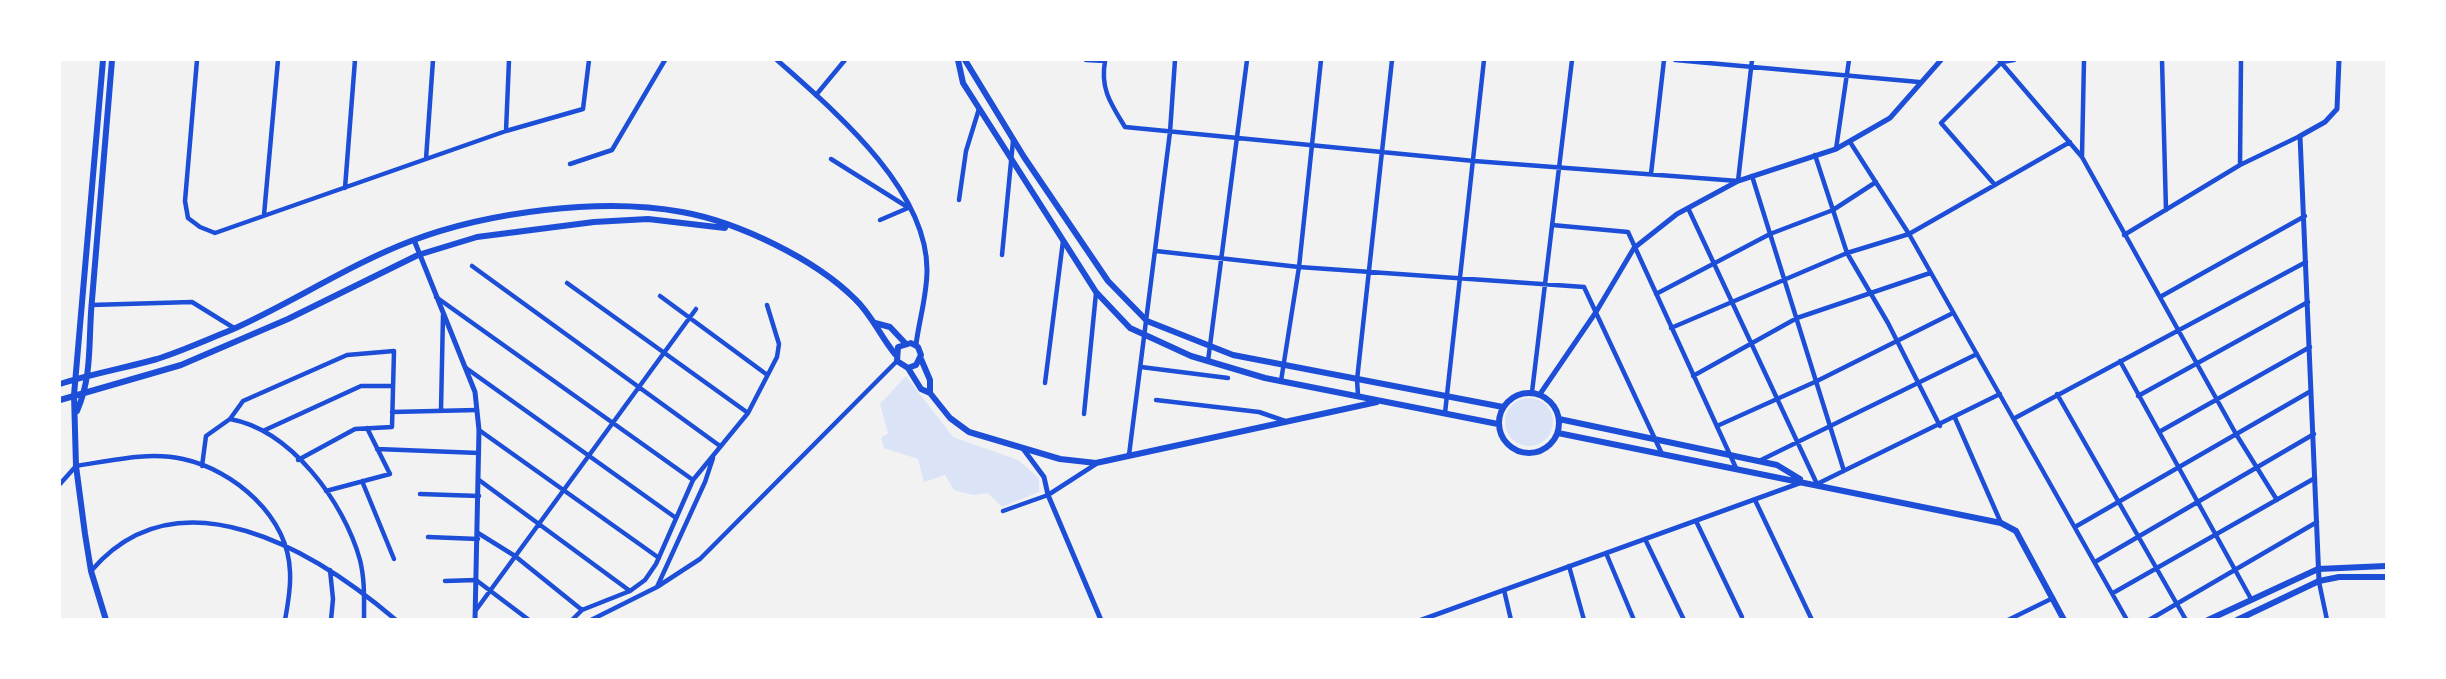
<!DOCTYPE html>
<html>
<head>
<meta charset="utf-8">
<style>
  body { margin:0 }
  #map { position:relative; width:2446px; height:679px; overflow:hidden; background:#f2f2f2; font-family:"Playfair Display",serif }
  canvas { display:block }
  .frame { position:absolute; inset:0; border:61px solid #fff; pointer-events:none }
</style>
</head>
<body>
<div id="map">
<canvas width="2446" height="679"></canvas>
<div class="frame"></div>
</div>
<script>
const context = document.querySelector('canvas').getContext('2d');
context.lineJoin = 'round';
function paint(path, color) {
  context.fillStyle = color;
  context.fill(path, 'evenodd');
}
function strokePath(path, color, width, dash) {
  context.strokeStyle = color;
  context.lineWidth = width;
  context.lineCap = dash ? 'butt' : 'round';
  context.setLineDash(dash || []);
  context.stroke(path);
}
const green = new Path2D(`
  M906,376L953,437L1018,460L1039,478V492L1002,507L988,493L973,495L954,490L945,475L924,482L918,459L884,448L881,438L888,433L880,404Z
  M1505 422a24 24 0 1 1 48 0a24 24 0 1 1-48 0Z`);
const minor = new Path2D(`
  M197,60L185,201L188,218L200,227L215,233L506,131L583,109L589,60
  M1086,60L1105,61C1100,89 1111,104 1125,127L1474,161L1738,181L1752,60
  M1675,60L1919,82
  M1999,60L2082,157L2236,434L2277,500
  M2162,60L2166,210
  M816,95L845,60
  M506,131L509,60
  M1850,142L1909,234L2127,620
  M1836,149L1849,60
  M1815,155L1847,253L1888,323L1940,426
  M2082,156L2084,60
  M426,159L433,60
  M831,159L909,208
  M570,164L612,150L665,60
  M2240,165L2241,60
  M1651,174L1664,60
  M1752,176L1844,471
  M1995,185L1941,123L2002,62L2014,60
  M345,188L355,60
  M959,200L966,151L979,109
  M1688,208L1817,484L2000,394
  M264,215L278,60
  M880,220L908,208
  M1552,225L1628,232L1736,468
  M2124,235L2240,165L2300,136
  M1156,251L1299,267L1584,287L1662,454
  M1002,255L1013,141
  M472,266L720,446
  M567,283L748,413
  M1656,294L1770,234L1833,210L1876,182
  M660,296L766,374
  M436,297L693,480
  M2160,297L2305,216
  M91,305L192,302L234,328
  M1671,328L1847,253L1909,234L2070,142
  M1208,361L1247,60
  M2120,361L2250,597
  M1141,367L1228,378
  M466,368L676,518
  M1693,376L1797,318L1930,273
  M1281,381L1299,267L1321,60
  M1045,383L1063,241
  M1532,392L1572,60
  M2057,394L2186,620
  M1358,395L1357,380L1392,60
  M2138,396L2308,302
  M1156,400L1259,412L1285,421
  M441,410L443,315
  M392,412L477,410
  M1445,413L1484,60
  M1084,414L1096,293
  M1955,418L2001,523
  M2015,418L2306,262
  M230,419L243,401L347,355L394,351L392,427L355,429L298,460
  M1717,426L1817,381L1953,313
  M265,430L361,386H393
  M479,430L659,558
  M2159,432L2310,347
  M377,449L479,453
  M1129,455L1170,132L1175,60
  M1759,461L1977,354
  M202,466L206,436L230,419C291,430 344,502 360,560C365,580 364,600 364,620
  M479,480L630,591
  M362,481L394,559
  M60,484L76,466C109,461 149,451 183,459C234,470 288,516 290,572C291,587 288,604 285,620
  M326,491L390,474L367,428
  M420,494L479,496
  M1755,500L1812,620
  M1003,511L1048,495L1096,464
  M1696,521L1742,617
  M2075,527L2311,391
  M478,533L515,556L582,610
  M428,537L478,539
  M1645,539L1684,620
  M1606,553L1634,620
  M2095,562L2314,434
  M1569,566L1584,620
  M330,570L333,599L331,620
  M91,571C179,468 315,551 396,620
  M445,581L476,580L529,620
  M2319,582L2327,620
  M657,587L705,482L713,458
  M1504,590L1511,620
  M2113,593L2315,478
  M476,610L696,309
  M572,620L582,610L630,591L645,580L656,564L693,480L748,413L777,357L779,344L767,305
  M591,620L657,587L700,559L897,361
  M2008,620L2053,598
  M2149,620L2317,522`);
const tertiary = new Path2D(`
  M777,60C833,110 927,188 927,270C927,296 919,320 916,345
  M414,240L475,392L479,430L475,620
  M1540,394L1596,312L1634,248L1677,214L1738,181L1836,149L1890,118L1941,60
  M1024,450L1044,477L1048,495L1101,620
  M2319,581L2300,136L2325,122L2337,109L2339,60
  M1421,620L1800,483`);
const secondary = new Path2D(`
  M103,60L74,395L76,466L85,534L91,571L106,620
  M958,60L963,83L1096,292L1130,328L1191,356L1265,378L1498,424
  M965,60L1024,157L1108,281L1147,321L1233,355L1503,407
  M875,323L890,327L905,343
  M921,359L930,380V393
  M908,368L916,365L921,355L918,347L911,343L898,347L897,361L908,368L921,389L930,393L950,418L969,432L1060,459L1096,463L1377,402
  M60,384C91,374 125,368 157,359C182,351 206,340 231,330C292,303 348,265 411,241C487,212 601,197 682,212C738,222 815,259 855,299C872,315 880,336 895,354
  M1499 423a30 30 0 1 1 60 0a30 30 0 1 1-60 0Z
  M60,400L181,365L288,319L418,255L477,237L594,222L648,219L725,228
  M77,411C93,375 88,339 92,300C98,220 105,140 112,60
  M1559,419L1777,465L1800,479
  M1558,433L2001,523L2016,531L2064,620
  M2208,620L2318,569L2386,566
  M2237,620L2319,581L2339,577H2386`);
paint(green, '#dbe4f7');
strokePath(minor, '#1d4ed8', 4.5);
strokePath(tertiary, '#1d4ed8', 5);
strokePath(secondary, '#1d4ed8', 6);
</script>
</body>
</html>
